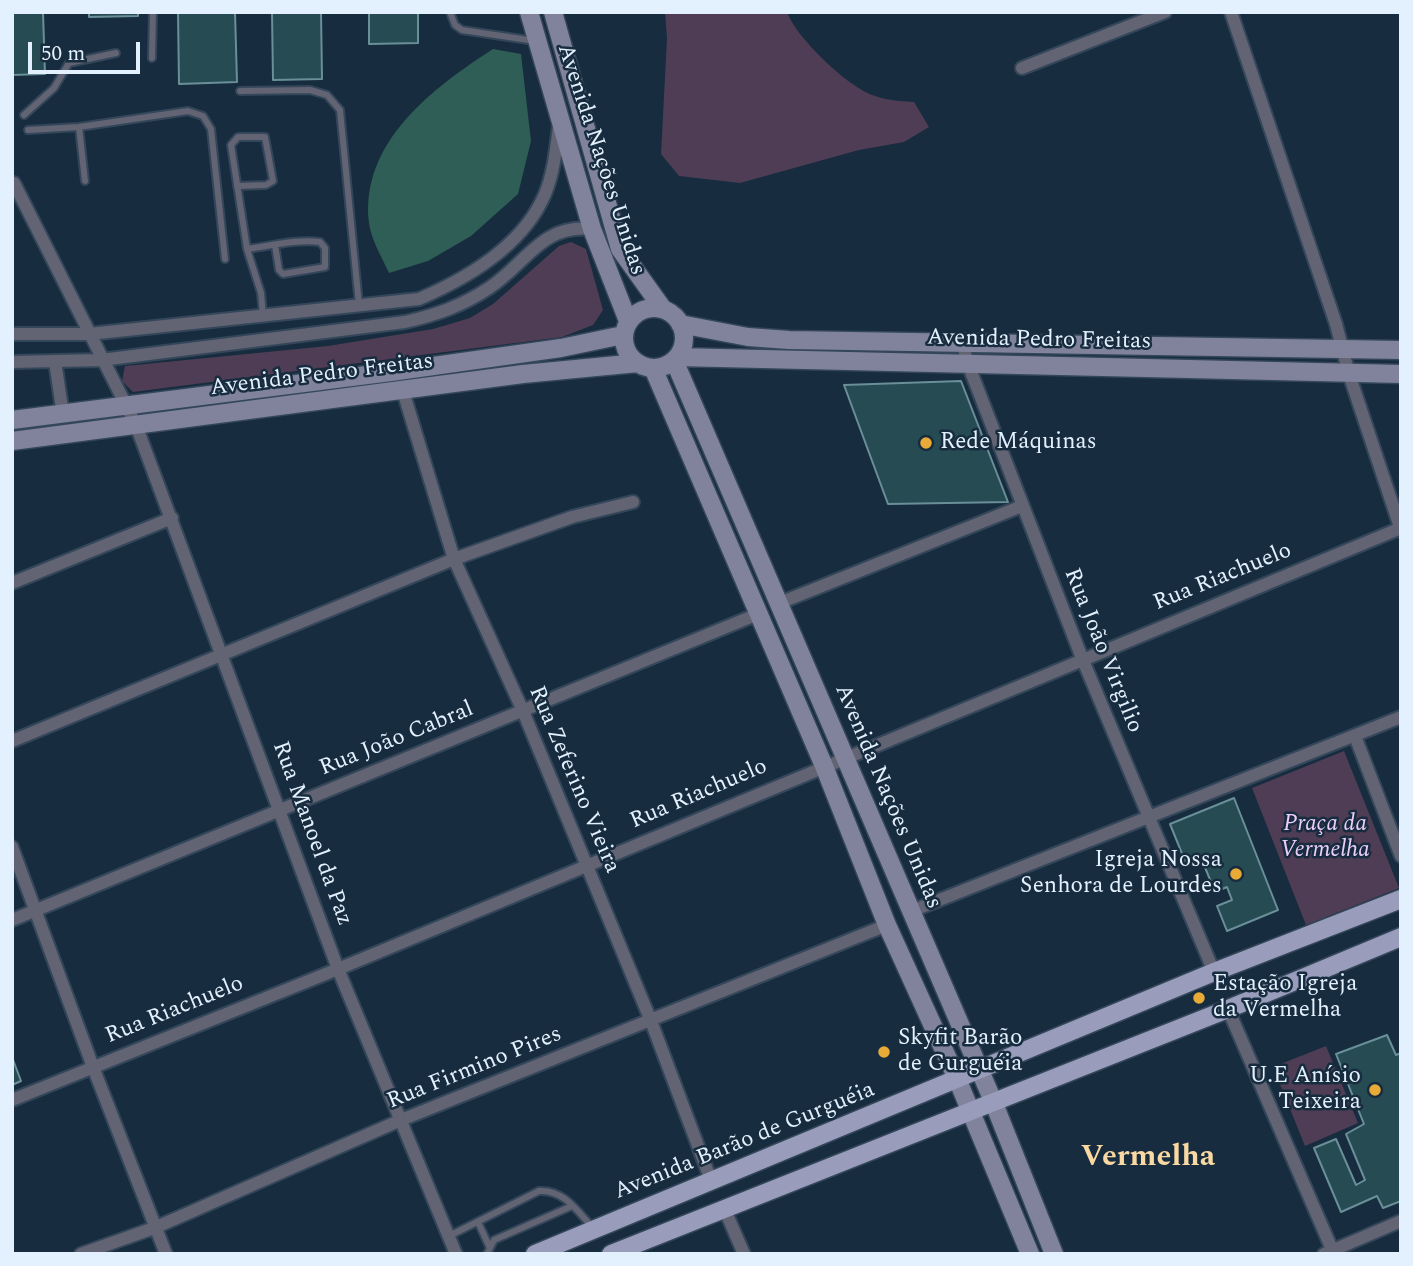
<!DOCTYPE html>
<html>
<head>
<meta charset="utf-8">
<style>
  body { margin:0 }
  #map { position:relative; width:1413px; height:1266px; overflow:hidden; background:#172c3f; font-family:Spectral,serif }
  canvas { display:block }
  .frame { position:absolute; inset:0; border:14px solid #e3f0fd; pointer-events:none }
  .scale { position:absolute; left:28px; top:42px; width:112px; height:32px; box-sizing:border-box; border:4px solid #e3f0fd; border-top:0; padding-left:9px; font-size:21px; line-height:24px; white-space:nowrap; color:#e3f0fd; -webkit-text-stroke:5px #172c3f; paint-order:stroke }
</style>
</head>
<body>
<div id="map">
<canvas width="1413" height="1266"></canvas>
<div class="frame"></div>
<div class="scale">50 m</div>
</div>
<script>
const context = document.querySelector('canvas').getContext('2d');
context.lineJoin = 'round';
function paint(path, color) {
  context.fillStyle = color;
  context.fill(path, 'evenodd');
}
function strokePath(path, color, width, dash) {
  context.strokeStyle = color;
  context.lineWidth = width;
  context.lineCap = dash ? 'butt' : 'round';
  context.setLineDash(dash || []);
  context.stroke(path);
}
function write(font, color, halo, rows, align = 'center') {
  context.font = font + ' Spectral,serif';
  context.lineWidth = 5;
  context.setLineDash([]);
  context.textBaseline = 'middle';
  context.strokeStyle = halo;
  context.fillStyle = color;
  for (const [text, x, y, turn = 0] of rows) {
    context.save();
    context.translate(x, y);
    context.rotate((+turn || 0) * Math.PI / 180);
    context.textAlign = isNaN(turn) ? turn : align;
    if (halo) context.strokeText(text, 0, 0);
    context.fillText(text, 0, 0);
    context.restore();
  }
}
const green = new Path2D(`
  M665,12H787C796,36 835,73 857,87C874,99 894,101 914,102L929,127L904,142L859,150L740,183L679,176L661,154L667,38Z
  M571,242L586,249L603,310L593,325L562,337L133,392L122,381L125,366L328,346L433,329L470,318L493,304L559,246Z
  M1344,751L1399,888L1306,925L1252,788Z
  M1326,1046L1358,1123L1305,1146L1273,1067Z`);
const water = new Path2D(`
  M493,49L521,54L531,141L518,194L471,236L428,261L389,273C382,258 371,239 369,223C360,142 433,88 493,49Z`);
const building = new Path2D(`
  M12,12H43L45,74L12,75Z
  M89,12H138V16L89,17Z
  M178,12H235L237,82L179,84Z
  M272,12H321L322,79L273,80Z
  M369,12H418V43L369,44Z
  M961,381L1008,502L888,504L844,385Z
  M1234,798L1278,910L1227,931L1217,906L1232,900L1227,887L1215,892L1200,855L1185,861L1170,824Z
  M1387,1035L1396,1055L1401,1053V1201L1383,1208L1377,1196L1341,1212L1314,1148L1336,1139L1356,1185L1365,1180L1346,1134L1364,1124L1336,1054Z
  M12,1057L21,1081L12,1085Z`);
const lane = new Path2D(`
  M450,12L455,25L462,30L535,41
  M152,58L153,12
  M240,91L310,90L327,95L340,110L359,305
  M24,115L54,88L69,63L116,53
  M79,127L188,111L203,116L211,129L225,259
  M28,130L79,127L85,181
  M237,186L266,185L273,181L265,137H238L231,145L247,249L261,293L263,316
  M247,249C270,246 297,239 320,242L325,248V267L283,274L279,270L275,245
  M478,1222L489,1246
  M449,1236L539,1191C564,1189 578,1212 593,1228
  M487,1254L494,1240L572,1206`);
const street = new Path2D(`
  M1231,12L1336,324L1349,374L1401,530
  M1022,68L1165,12
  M14,183L136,425L338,969L456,1254
  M12,334H89L419,299C468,278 523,246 545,194C554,172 556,149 559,126
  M962,341L968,364L1082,658L1214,972
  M55,361L63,415
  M12,362L101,360L405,322C436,315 462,306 489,288C527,263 541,224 592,229
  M403,391L454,559L523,711L651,1021L712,1183
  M12,583L172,518
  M777,604L1022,506
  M1355,736L1401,856
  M12,741L454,559L572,517L633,502
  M12,847L93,1067L166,1254
  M909,912L1401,717
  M12,920L758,614
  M1228,1009L1334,1254
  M12,1100L338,969L1401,528
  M724,1208L744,1254
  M81,1254L154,1228L401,1120L887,925
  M1324,1254L1401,1221`);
const secondary = new Path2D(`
  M529,12L592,229L628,321
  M553,12L620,249L663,309
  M624 338a30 30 0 1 1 60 0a30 30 0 1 1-60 0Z
  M680,324L748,337L789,340L1401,350
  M677,357L1401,374
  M674,360L993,1101L1054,1254
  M653,368L824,766L887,925L958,1081L1030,1254
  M12,420L391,372L561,348L623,335
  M12,441L523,374L638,363`);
const primary = new Path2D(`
  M535,1254L1214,972L1401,899
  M611,1254L1228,1009L1401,937`);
const markers = [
  [926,443,7,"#e8ab37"],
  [1236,874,7,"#e8ab37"],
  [1199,998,7,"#e8ab37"],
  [884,1052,7,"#e8ab37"],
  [1375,1090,7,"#e8ab37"]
];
const streetNames = [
  ["Avenida Nações Unidas",600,160,72],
  ["Avenida Pedro Freitas",1039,341,1],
  ["Avenida Pedro Freitas",322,376,-7],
  ["Rua Riachuelo",1223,578,-22],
  ["Rua João Virgilio",1102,651,68],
  ["Rua João Cabral",397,740,-22],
  ["Rua Zeferino Vieira",573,780,67],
  ["Rua Riachuelo",699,795,-23],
  ["Avenida Nações Unidas",887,797,67],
  ["Rua Manoel da Paz",311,834,70],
  ["Rua Riachuelo",175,1011,-22],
  ["Rua Firmino Pires",475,1069,-22],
  ["Avenida Barão de Gurguéia",745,1142,-22]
];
const poiNames = [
  ["Rede Máquinas",940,443],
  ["Igreja Nossa",1222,861,"right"],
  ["Senhora de Lourdes",1222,887,"right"],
  ["Estação Igreja",1213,985],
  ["da Vermelha",1213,1011],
  ["Skyfit Barão",898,1039],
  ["de Gurguéia",898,1065],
  ["U.E Anísio",1361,1077,"right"],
  ["Teixeira",1361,1103,"right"]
];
const parkNames = [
  ["Praça da",1325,825],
  ["Vermelha",1325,851]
];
const districtNames = [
  ["Vermelha",1148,1159]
];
paint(green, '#4e3d55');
paint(water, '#2e5e55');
paint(building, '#264b53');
strokePath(building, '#698f98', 2);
strokePath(lane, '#34475a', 10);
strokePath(street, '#34475a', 16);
strokePath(secondary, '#34475a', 21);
strokePath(primary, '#34475a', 21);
strokePath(lane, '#626373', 6);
strokePath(street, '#626373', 12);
strokePath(secondary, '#81839c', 18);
strokePath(primary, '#999cbb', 18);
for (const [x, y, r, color] of markers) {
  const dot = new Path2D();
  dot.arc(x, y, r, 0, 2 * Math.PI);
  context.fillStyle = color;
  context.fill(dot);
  strokePath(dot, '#172c3f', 2.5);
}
write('23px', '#e3f0fd', '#172c3f', streetNames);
write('23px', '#e3f0fd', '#172c3f', poiNames, 'left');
write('italic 23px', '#edcefa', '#172c3f', parkNames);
write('bold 30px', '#fad8a1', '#172c3f', districtNames);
</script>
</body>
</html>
